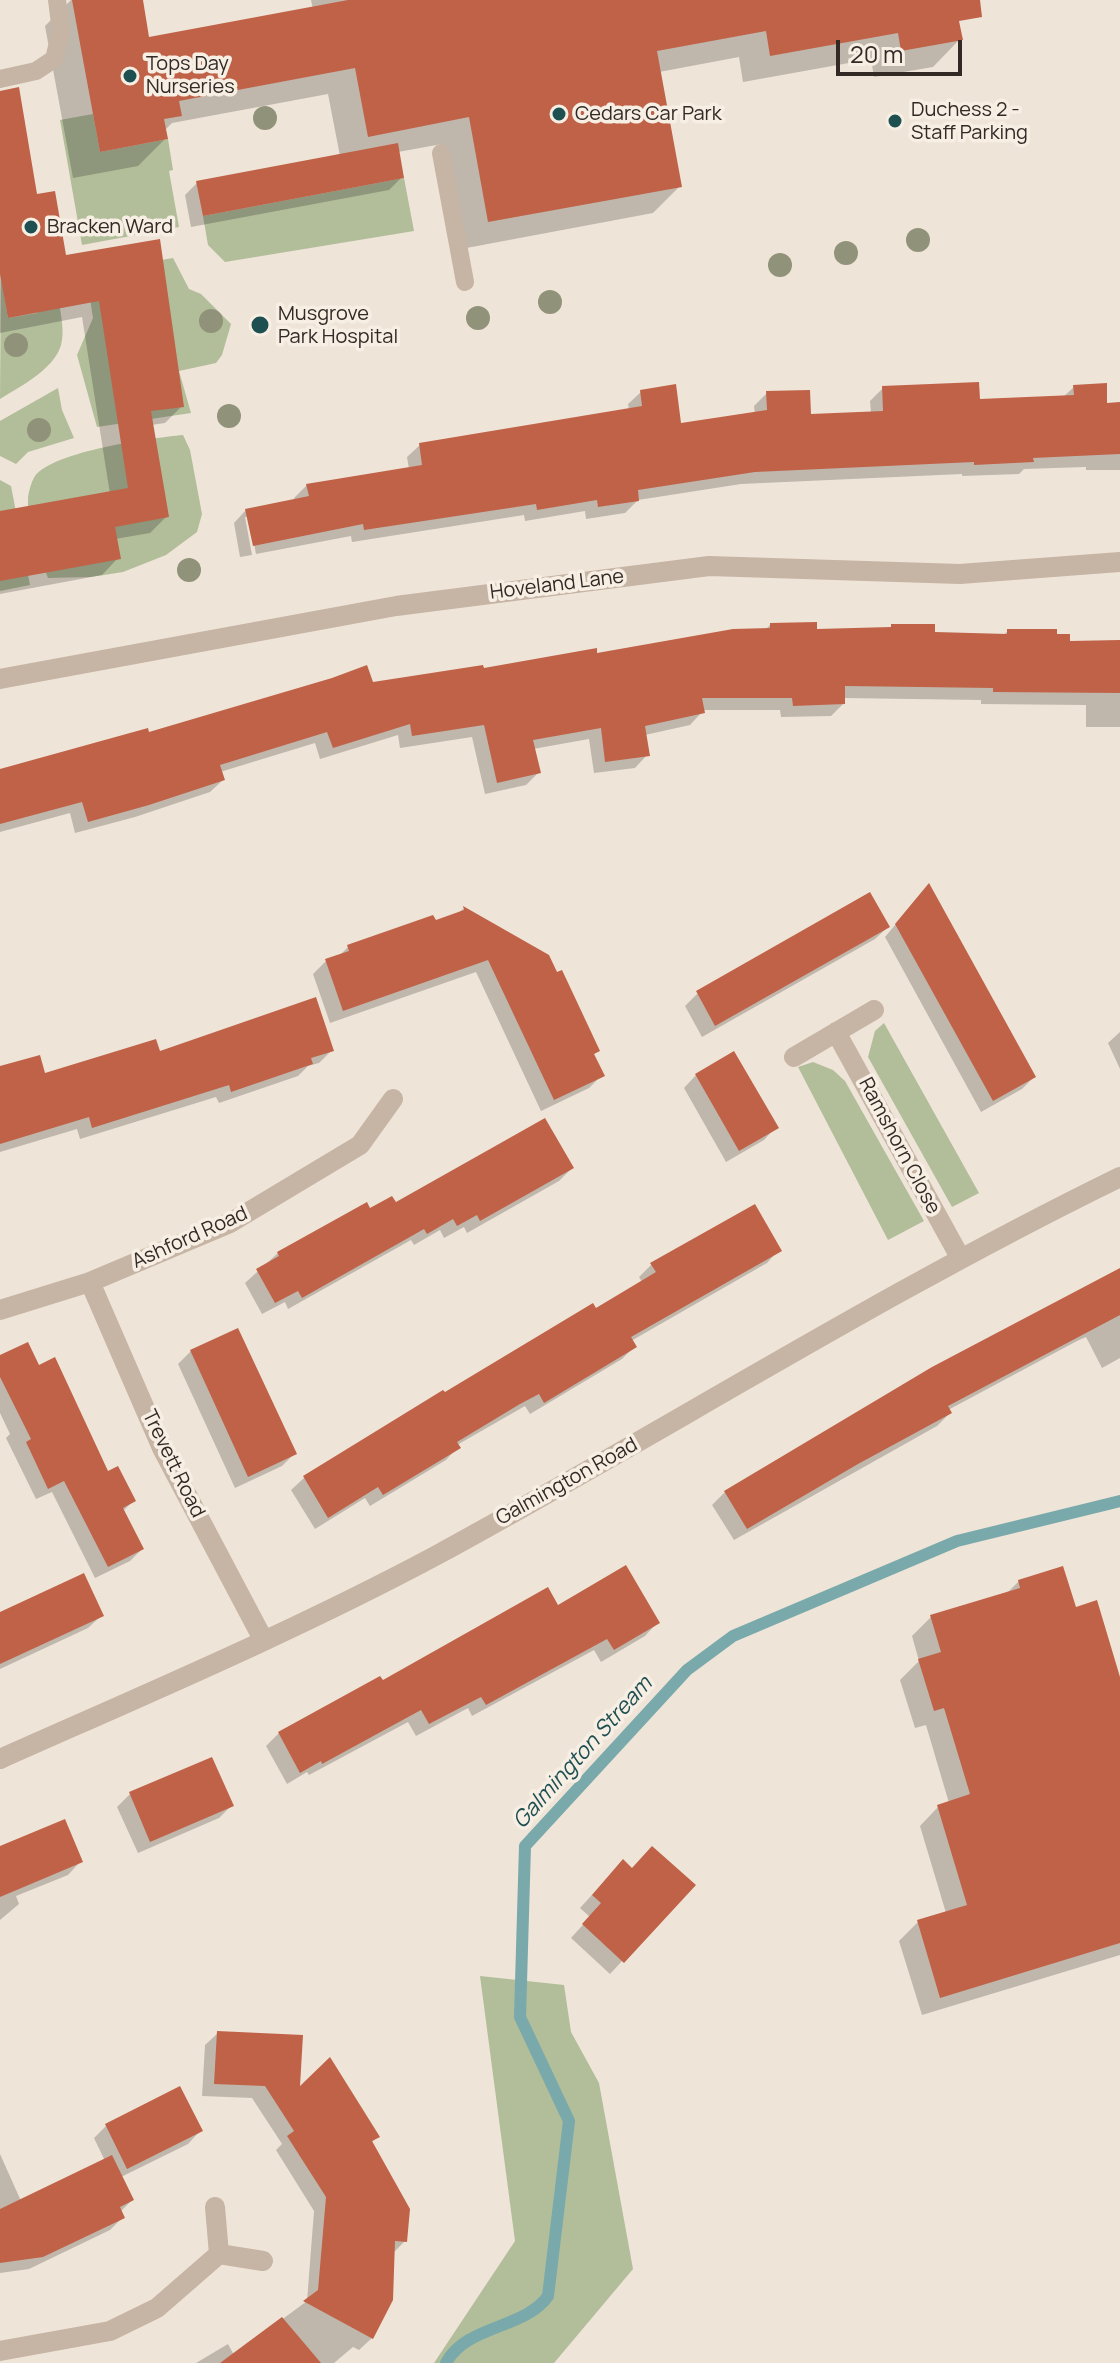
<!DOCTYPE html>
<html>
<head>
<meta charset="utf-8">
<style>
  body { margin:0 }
  #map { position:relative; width:1120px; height:2363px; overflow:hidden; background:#efe4d8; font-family:Manrope,sans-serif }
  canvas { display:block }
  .scale { position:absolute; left:836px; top:40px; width:126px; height:36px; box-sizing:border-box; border:4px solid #332a26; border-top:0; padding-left:10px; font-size:24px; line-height:28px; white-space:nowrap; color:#332a26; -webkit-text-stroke:6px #f7eee4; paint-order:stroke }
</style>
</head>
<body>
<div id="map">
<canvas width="1120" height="2363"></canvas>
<div class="scale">20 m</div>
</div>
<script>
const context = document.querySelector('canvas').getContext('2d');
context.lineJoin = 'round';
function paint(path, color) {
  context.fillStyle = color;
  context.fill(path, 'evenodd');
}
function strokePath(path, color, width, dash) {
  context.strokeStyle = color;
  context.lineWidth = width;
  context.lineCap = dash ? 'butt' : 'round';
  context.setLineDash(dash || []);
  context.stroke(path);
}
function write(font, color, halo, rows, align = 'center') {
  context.font = font + ' Manrope,sans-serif';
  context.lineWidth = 7;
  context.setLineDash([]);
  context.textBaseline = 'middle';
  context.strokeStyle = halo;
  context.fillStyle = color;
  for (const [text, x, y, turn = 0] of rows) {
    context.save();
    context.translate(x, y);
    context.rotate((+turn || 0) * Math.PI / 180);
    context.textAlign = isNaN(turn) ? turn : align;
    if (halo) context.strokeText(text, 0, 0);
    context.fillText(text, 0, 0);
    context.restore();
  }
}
const green = new Path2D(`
  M93,114L100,152L168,139L173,170L169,171L179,227L82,245L60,120Z
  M404,178L414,231L225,262L208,245L203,216Z
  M173,258L189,289L201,294L231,324L222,355L216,363L179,371L191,413L97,427L77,355L93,318L86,273Z
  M1,277L8,318L37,313L58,296C60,310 64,327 62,340C59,367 21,386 0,399Z
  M58,388L62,410L74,438L28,452L16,464L0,456V421Z
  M183,435L190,450L202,514L197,532L166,555L123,572L91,577L48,578C40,555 27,523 28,499C28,493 32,480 35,476C54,451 152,438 183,435Z
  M0,480L11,486L30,585L0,591Z
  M884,1023L979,1193L952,1207L868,1057L875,1031Z
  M813,1062L833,1070L845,1081L924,1221L888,1240L798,1067Z
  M480,1976L564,1985L571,2032L599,2083L633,2269L554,2363H434L515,2241Z`);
const shadow = new Path2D(`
  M71,0H140L147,39L313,9L311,0H953L960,39L933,67L874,77L871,59L743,82L739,57L659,72L680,186L653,213L461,249L442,144L398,152L402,177L389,190L191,227L185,195L197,183L340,156L328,94L172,123L164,131L166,138L138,166L73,178L45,26Z
  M0,133L36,196L65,257L182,406L165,423L151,425L167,516L150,533L115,539L118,558L102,575L0,594V513L110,494L82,317L0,333Z
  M1074,387L1105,404H1120V470H1086V467L1024,469L1019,474L962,476V474L741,484L638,500L625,513L586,519L585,511L525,521L524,515L352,542L351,536L256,554L249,517H245L252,555L240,557L234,523L246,510L295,501L294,498L307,485L409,469L407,457L420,445L629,410L628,404L641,392L679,425L755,414L754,406L767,393L809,416L871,413L870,401L883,388L978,401L1063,397Z
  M770,625L814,631L889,629L892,626L933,634L1002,636L1008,631L1055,636L1068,643L1120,642V727H1086V705L981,704V700L843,698V704L831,716L781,717L780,710H702V712L690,725L645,735L647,755L635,768L594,773L589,739L533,749L539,772L526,785L485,794L472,737L400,748L398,735L320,759L315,743L220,772L223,780L210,792L135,817L75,833L70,813L0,832V771L148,734L371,685L765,630Z
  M928,886L1034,1077L1022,1089L981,1112L885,937Z
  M463,909L547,957L598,1050L593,1055L602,1075L589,1088L541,1111L476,972L330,1023L313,974L326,961L338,957L348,947L432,917L435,923L457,914Z
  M888,927L875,939L702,1037L685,1006L698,993Z
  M1120,1032V1069L1108,1043Z
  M332,1050L319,1063L308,1066L298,1076L219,1103L216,1097L80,1139L77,1129L0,1152V1068L44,1076L158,1053Z
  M696,1075L776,1127L764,1140L726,1162L684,1088Z
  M572,1168L559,1181L467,1233L464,1227L444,1238L440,1230L414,1245L411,1240L288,1309L285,1302L262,1314L245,1283L278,1253L370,1210Z
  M779,1250L767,1263L631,1341L634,1347L622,1359L530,1414L525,1406L457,1445L458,1447L446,1460L370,1506L365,1498L315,1529L291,1490L304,1478L443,1393L444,1395L642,1282L639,1277L652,1264Z
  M1120,1270V1358L1102,1368L1086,1337L1077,1341L948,1410L950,1413L937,1426L734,1540L712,1505L725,1492Z
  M191,1351L295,1453L282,1466L235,1488L178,1364Z
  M0,1357L133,1501L123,1511L142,1549L130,1561L95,1578L52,1492L36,1499L6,1438L10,1434L0,1413Z
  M1019,1581L1074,1610L1120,1681V1955L922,2015L899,1941L918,1922L946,1913L920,1826L938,1807L949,1803L926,1725L915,1728L900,1680L919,1661L912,1636L931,1617L1006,1594Z
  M557,1608L657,1623L645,1636L601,1662L594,1650L472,1716L468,1708L416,1736L408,1722L309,1775L307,1772L287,1784L266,1746L279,1733L382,1682Z
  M0,1614L101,1616L88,1628L0,1669Z
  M130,1794L231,1806L219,1818L138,1853L117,1807Z
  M0,1850L80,1862L68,1875L16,1896L19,1904L0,1920Z
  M632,1870L693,1885L610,1974L571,1938L590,1917L580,1908L610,1875Z
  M218,2033L298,2091L377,2137L371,2143L405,2241L392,2254L372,2338L359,2350L353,2347L334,2363H196L228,2344L234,2355L307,2301L314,2211L276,2150L282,2144L252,2098L202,2096L205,2045Z
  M106,2126L200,2131L188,2144L121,2177L132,2200L120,2212L122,2218L110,2230L29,2269L0,2273V2154L21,2201L105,2161L94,2138Z`);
const stream = new Path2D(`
  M446,2363C466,2325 525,2329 548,2296L569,2121L520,2017L525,1846L687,1670L733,1636L957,1541L1120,1501`);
const building = new Path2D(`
  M72,0H143L149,37L348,0H980L982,17L959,21L963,40L901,51L898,33L770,56L766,31L657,51L682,187L488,222L469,117L368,137L355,68L179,101L182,116L164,119L168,139L100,152Z
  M19,87L37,194L55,191L66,255L160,239L184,407L151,411L169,517L115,527L121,559L0,581V511L128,488L99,301L8,318L0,274V91Z
  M398,143L404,178L203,216L196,181Z
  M979,382L980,399L1074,395L1073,385L1107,383V403L1120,402V454L1033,458L1034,462L974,465V462L755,472L638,490L639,501L598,507L597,500L537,510L536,504L364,530L363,524L253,546L245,509L309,496L306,484L422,465L419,443L642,406L640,390L676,384L681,423L767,410L766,391L810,390L811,414L883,411L882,386Z
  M817,622V629L891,627V624H935V632L1007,634V629H1057V634H1070V641L1120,640V693L993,692V688L845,686V704L793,706L792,698H702L705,713L645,726L650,756L605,762L601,728L533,740L541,773L497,783L484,725L412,736L410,724L333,748L327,732L220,765L225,780L149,805L88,822L82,802L0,824V769L148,728L149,732L332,678L367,665L373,682L483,665L484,668L597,648V653L733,629L770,628V623Z
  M929,883L1036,1077L993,1101L895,924Z
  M870,892L890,927L715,1026L696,991Z
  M463,906L549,955L557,972L562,970L600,1051L594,1054L605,1076L554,1100L488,960L343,1011L325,959L349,951L347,945L433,915L436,920L464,910Z
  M316,997L334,1051L311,1058L313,1064L231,1092L229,1085L92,1128L89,1117L0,1144V1066L40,1055L45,1073L156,1039L160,1051Z
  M734,1051L779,1128L739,1151L695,1074Z
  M545,1118L574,1168L480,1221L477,1215L457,1226L453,1219L427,1234L424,1229L302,1298L298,1291L275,1303L256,1269L279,1256L277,1252L367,1202L370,1208L392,1196L396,1202Z
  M755,1204L782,1251L631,1337L637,1347L544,1403L539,1394L520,1404L457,1442L461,1448L383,1495L378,1487L328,1518L303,1476L443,1390L445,1392L593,1303L596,1308L656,1272L650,1263Z
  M1120,1268V1315L948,1406L952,1413L858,1464L747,1529L724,1491L932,1367Z
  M238,1328L297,1454L248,1477L190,1350Z
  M28,1342L39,1365L55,1357L108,1471L118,1466L136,1501L123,1508L144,1549L108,1567L64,1481L48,1489L26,1442L31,1439L0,1377V1355Z
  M626,1565L660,1623L614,1650L607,1639L486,1705L481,1697L429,1724L421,1710L322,1764L321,1761L300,1773L278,1732L380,1676L383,1680L548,1587L558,1605Z
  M1063,1566L1076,1607L1097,1600L1120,1677V1943L940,1998L917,1920L967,1905L937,1805L970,1794L944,1708L934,1711L918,1659L941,1652L930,1615L1020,1588L1018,1580Z
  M84,1573L104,1616L0,1664V1612Z
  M212,1757L234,1806L150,1842L129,1792Z
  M65,1819L83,1862L0,1897V1846Z
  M652,1846L696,1885L624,1963L582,1924L601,1903L592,1895L623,1859L632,1868Z
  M217,2031L303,2035L300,2086L330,2057L380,2137L372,2141L410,2209L407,2242L395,2241L393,2300L373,2339L303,2301L318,2290L326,2197L287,2136L294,2131L265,2086L214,2084Z
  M180,2086L203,2131L127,2169L105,2124Z
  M112,2155L134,2200L120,2207L125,2218L43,2257L0,2263V2209Z
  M282,2317L321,2363H220Z`);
const service = new Path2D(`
  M0,79L36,71L54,59L61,31L57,0
  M441,153L465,282`);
const minor = new Path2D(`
  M0,679L396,606L709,566L960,574L1120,562
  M836,1032L961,1259
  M794,1057L874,1010
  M90,1282L162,1448L264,1641
  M0,1310L90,1282L230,1223L360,1145L393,1099
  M0,1759C146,1694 295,1631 437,1555C665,1431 886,1291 1120,1177
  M215,2207L219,2254L263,2261
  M0,2351L110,2331L157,2308L219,2254`);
const trees = [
  [265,118],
  [918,240],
  [846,253],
  [780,265],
  [550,302],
  [478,318],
  [211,321],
  [16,345],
  [229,416],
  [39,430],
  [189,570]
];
const markers = [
  [130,76,8,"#1e4f51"],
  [559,114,8,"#1e4f51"],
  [895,121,8,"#1e4f51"],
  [31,227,8,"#1e4f51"],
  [260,325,10,"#1e4f51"]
];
const poiNames = [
  ["Tops Day",146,64],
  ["Nurseries",146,87],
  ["Duchess 2 -",911,110],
  ["Staff Parking",911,133],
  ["Cedars Car Park",575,114],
  ["Bracken Ward",47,227],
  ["Musgrove",278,314],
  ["Park Hospital",278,337]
];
const streetNames = [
  ["Hoveland Lane",557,585,-7],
  ["Ramshorn Close",899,1146,62],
  ["Ashford Road",190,1238,-24],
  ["Trevett Road",173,1464,64],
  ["Galmington Road",567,1482,-29]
];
const waterNames = [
  ["Galmington Stream",583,1753,-48]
];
paint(green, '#b2bd9a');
paint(shadow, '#0003');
strokePath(stream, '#79a9aa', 12);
paint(building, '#bf6247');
strokePath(service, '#c6b4a5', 18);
strokePath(minor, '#c6b4a5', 20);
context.fillStyle = '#909279';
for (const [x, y] of trees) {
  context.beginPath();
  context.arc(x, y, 12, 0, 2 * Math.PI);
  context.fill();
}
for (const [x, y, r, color] of markers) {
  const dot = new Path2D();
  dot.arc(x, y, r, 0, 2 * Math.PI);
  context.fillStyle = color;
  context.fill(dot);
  strokePath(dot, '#f7eee4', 3);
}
write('20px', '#332a26', '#f7eee4', poiNames, 'left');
write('20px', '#332a26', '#f7eee4', streetNames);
write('italic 22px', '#1e4f51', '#f7eee4', waterNames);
</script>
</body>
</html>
